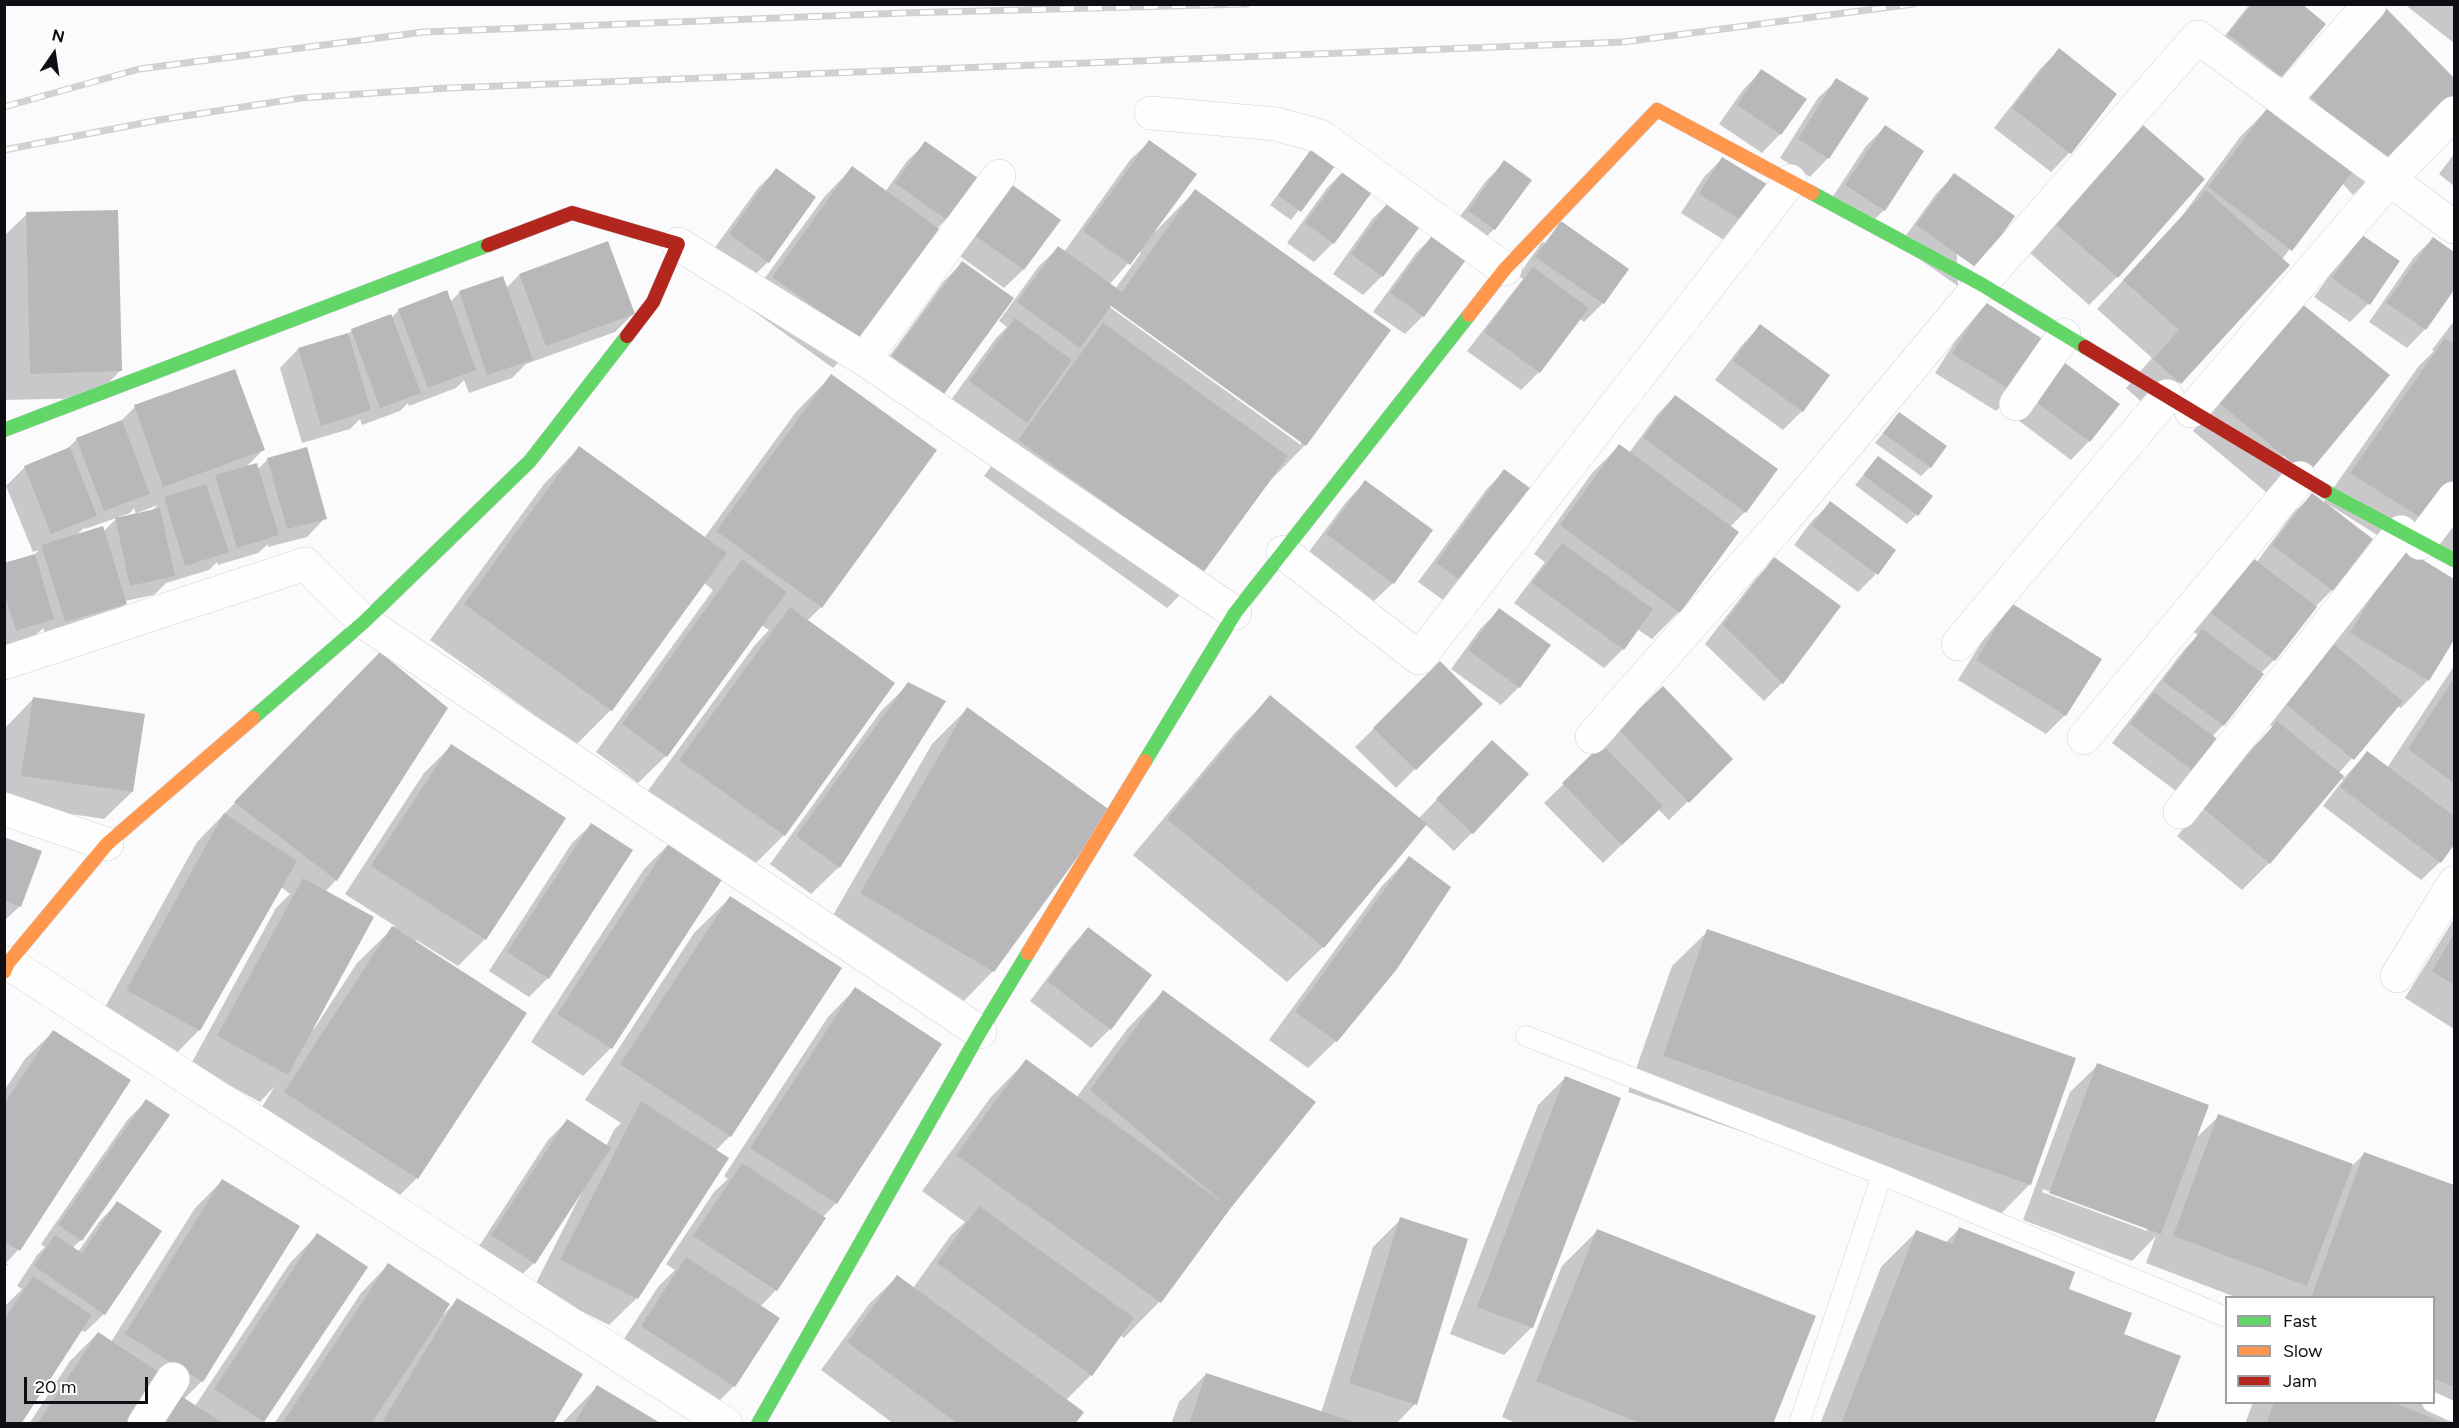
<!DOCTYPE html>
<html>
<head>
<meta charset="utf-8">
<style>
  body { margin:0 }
  #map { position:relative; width:2459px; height:1428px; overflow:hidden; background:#fbfbfe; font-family:Figtree,sans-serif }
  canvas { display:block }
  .frame { position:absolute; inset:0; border:6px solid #0f0f13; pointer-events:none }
  .legend { position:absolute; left:2225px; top:1296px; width:210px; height:108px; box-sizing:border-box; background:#fff; border:2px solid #9f9fa1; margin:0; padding:8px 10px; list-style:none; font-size:18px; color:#0f0f13 }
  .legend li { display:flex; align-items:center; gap:12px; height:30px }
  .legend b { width:30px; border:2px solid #9f9fa1 }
  .north { position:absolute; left:24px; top:24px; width:60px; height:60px; -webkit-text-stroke:4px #fff; paint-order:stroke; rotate:13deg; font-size:16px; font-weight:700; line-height:24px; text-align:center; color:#0f0f13 }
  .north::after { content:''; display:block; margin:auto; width:21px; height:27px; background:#0f0f13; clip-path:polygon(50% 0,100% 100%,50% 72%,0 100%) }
  .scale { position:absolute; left:24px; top:1377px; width:124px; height:27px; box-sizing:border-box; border:3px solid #0f0f13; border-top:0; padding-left:8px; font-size:18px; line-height:21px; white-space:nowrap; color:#0f0f13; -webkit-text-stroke:4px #fff; paint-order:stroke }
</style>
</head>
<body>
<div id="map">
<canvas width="2459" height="1428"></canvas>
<div class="frame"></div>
<ul class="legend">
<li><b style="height:8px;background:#63d668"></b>Fast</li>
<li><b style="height:8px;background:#ff974d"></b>Slow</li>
<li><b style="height:8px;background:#b3261e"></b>Jam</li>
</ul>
<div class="north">N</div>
<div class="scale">20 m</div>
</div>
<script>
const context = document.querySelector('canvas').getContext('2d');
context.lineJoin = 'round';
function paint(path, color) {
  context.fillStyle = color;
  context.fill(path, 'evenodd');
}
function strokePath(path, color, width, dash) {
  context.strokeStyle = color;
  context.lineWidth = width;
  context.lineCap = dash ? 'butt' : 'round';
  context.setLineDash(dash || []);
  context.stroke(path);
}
const shadow = new Path2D(`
  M2250,4H2300L2281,76L2263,95L2211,53Z
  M2410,4H2454V43L2408,7Z
  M2385,10L2454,80V95L2353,195L2342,183L2282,259L2288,265L2152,411L2126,388L2152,358L2097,309L2182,216L2240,137L2268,109Z
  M2059,50L2115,94L2069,153L2051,172L1994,128L2040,69Z
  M1761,71L1804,99L1780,134L1762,153L1719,124L1743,90Z
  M1837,80L1828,158L1810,177L1780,158L1818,98Z
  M1885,127L1884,210L1865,229L1828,204L1866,146Z
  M2143,127L2203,179L2117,277L2089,305L2030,253L2116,155Z
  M1149,142L1154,230L1156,231L1195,191L1305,445L1270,481L1202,573L1167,608L984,476L1009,442L951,400L996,338L1007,327L999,321L1039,266L1058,248L1064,252L1130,160ZM1138,252L1141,253L1115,289L1109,285ZM1106,301L1301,441V445L1104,303Z
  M926,143L946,219L937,229L861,340L833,368L745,305L825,196L852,168L885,192L907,161Z
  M1312,150L1333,166L1291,220L1270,205Z
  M2454,154V186L2439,174Z
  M1723,158L1768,187L1727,242L1681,213L1704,177Z
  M1505,162L1530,180L1494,229L1475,248L1450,230L1486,181Z
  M1346,169L1333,243L1314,262L1287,243L1327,188Z
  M776,170L768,262L749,280L711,253L758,188Z
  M1954,175L1958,286L1899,245L1936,194Z
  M1392,200L1422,221L1382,276L1363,295L1333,274L1373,218Z
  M992,205L1059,220L1023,270L1004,288L957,254Z
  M27,214L120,371L93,398L4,400V236Z
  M1434,235L1423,316L1405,334L1373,312L1416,253Z
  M2362,237L2368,304L2350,322L2314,297L2344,255Z
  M2433,239L2454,254V287L2425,329L2407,348L2369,322L2414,257Z
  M1542,242L1627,269L1603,303L1584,322L1579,318L1539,372L1521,390L1467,351L1523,279L1518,276Z
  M963,262L943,393L875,376L944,281Z
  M519,275L633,314L615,332L526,364L512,378L469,393L464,380L456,388L409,406L408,403L400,411L362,425L360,419L350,429L302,443L280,368L298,349L347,335L352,330L391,318L399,310L449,303L460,292L506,288Z
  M1985,304L2015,392L1996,411L1935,373L1967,323Z
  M2301,305L2278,502L2193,431Z
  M2454,321V491L2404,550L2454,581V638L2428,680L2401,708L2397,706L2339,773L2344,778L2367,753L2387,768L2454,666V814L2452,817L2454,818V842L2440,862L2421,880L2323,806L2343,780L2341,778L2269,863L2242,890L2177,836L2250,750L2273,727L2266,722L2401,550L2328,504L2371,539L2332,590L2315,607L2274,660L2261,673L2223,725L2212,737L2218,741L2176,791L2112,743L2184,650L2198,635L2193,632L2234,579L2256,563L2293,513L2312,495L2323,503L2418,367L2434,351L2432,350Z
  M1760,326L1802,411L1783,430L1715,380L1742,345Z
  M831,376L821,607L807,621L893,684L784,835L748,871L644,796L755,645L769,630L761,625L666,756L638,783L596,752L713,590L704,583L611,710L576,745L430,640L544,484L579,448L704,538L796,412Z
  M2039,377L2089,441L2071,460L2010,414Z
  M1675,396L1745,512L1730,527L1679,612L1652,639L1637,629L1623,649L1604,668L1514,603L1545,562L1534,554L1592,473L1619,446L1629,453L1657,415Z
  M135,407L263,450L246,467L257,470L268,459L325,518L307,537L268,547V544L258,553L218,565L217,562L209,570L166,583L154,595L125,601L126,603L107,622L47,640L43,628L34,637L4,646V564L32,557L39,550L33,552L6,486L25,467L65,451L77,439L118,424ZM158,505L151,512L137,515V513ZM134,508L136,515L119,519L118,517L103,532L75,536L85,527V529L130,513Z
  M1899,414L1930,467L1921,476L1875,443Z
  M1878,458L1916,515L1907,524L1855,485Z
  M1504,471L1450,605L1418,582L1486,490Z
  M1365,482L1393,583L1374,601L1308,553L1347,501Z
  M1830,503L1876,574L1858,592L1794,545L1811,522Z
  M2454,506V563L2430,549Z
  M1775,559L1782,683L1764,701L1705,644L1756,578Z
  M2012,605L2065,715L2046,734L1958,680L1993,624Z
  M1499,610L1519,687L1501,705L1451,669L1481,628Z
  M1440,663L1480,704L1396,788L1355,747Z
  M352,682L446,708L336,880L325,892L312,1028L314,1029L357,963L395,926L345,894L424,773L451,746L485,939L458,966L416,940L415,942L525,1013L417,1178L381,1214L249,1128L275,1086L260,1102L191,1064L276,908L290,894L281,887L199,1030L172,1058L99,1018L197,842Z
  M909,684L839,867L811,894L770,864L881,711Z
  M1663,688L1731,759L1669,820L1658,809L1603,863L1544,803Z
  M1270,697L1418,819L1474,761L1472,833L1454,851L1425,824L1323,947L1287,982L1133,855L1235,733Z
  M33,699L132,792L104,819L4,804L6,727Z
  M967,709L993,971L958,1007L825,929L932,744Z
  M591,825L548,978L529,997L489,971L572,843Z
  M4,839L20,906L4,921Z
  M671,842L611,1048L583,1076L531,1042L644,869Z
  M1409,858L1336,1041L1308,1068L1269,1040L1382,886Z
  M730,898V1136L715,1151L637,1298L609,1325L534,1287L581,1194L579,1193L534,1263L515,1281L474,1254L548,1140L567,1121L606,1146L614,1130L621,1123L585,1100L694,933Z
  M2454,919V1029L2405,998Z
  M1088,929L1150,975L1110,1029L1091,1048L1030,1001L1070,948Z
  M1708,931L2030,1184L1995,1220L1628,1092L1672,966Z
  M855,989L940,1044L836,1203L823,1217L776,1290L760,1307L734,1386L707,1413L614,1354L658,1287L675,1270L666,1264L714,1192L728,1179L724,1176L828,1017Z
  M1163,992L1229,1208L1159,1302L1124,1338L1120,1335L1091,1375L1066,1400L1074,1424H894L821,1370L869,1304L897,1277L913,1288L951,1235L965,1222L922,1191L991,1097L1026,1061L1076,1098L1128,1028Z
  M53,1032L129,1081L18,1250L6,1263L8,1264L4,1269V1091L25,1059Z
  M2098,1065L2194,1140L2219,1116L2352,1166L2364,1154L2454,1186V1424H2245L2253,1402H2434V1298H2238L2146,1263L2156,1236L2132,1261L2023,1220L2070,1092ZM2043,1189L2147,1227V1231L2042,1192Z
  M1565,1078L1532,1327L1504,1355L1450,1334L1538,1105Z
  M147,1101L81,1240L72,1248L78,1252L99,1222L117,1203L104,1314L85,1332L81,1330L4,1424V1307L22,1289L17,1286L37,1255L45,1247L41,1244L128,1119Z
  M222,1181L202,1381L184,1399L195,1406L290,1263L317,1235L366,1267L263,1422L261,1424H29L70,1361L98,1333L111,1342L195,1208Z
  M1401,1219L1415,1404L1396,1424H1171L1179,1402L1206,1374L1321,1413L1373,1247Z
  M1959,1229L2067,1290L2122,1335L2153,1424H1820L1881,1267L1916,1232L1945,1243Z
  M1597,1231L1772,1424H1518L1502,1417L1562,1266Z
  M388,1265L444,1314L457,1300L551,1424H274L361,1293Z
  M597,1387L659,1424H561Z`);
const building = new Path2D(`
  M2252,4H2302L2326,24L2282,77L2228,34Z
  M2385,7L2454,78V97L2382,168L2302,88Z
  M2059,48L2117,94L2071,154L2012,108Z
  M1761,69L1807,99L1781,135L1737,105Z
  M1836,78L1869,98L1829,159L1798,139Z
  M2268,107L2353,171L2292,251L2208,187Z
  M1885,125L1924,151L1885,211L1845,185Z
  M2143,125L2205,179L2118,278L2056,225Z
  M1149,140L1197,174L1130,265L1083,231Z
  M925,141L978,178L947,220L895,183Z
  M1312,148L1335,166L1301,212L1278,195Z
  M1722,157L1770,186L1747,224L1699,194Z
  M1504,160L1532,180L1495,230L1468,211Z
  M852,166L942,231L862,341L772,277Z
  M1346,167L1375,188L1334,244L1305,223Z
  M776,168L816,197L769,263L729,234Z
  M1954,173L2015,216L1978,269L1916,225Z
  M1011,184L1061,220L1024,270L974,235Z
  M1195,189L1391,330L1306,446L1111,306L1080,348L1017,302L1058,246L1122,292Z
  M2206,190L2290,265L2181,384L2153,359L2179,330L2123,280Z
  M1391,198L1424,221L1383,277L1351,254Z
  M118,210L122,371L30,374L26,212Z
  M1561,221L1629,269L1604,304L1535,257Z
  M1434,233L1468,257L1424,317L1390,293Z
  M2362,235L2400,261L2370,305L2332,278Z
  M2433,237L2454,252V290L2426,330L2386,303Z
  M608,241L635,314L546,346L519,274Z
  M962,261L1014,298L944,394L892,356Z
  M1533,267L1589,308L1540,373L1484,332Z
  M503,276L533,360L487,375L459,291Z
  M447,290L476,370L428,388L398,309Z
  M1985,302L2052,345L2016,393L1952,354Z
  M2301,303L2390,375L2307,475L2219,403Z
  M391,314L421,393L380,408L351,329Z
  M1015,318L1072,360L1027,423L969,381Z
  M1103,323L1288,456L1203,573L1018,440Z
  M1760,324L1830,375L1803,412L1733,361Z
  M348,333L371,410L321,426L298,348Z
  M2445,338L2454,344V494L2432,525L2350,473Z
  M2057,357L2120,404L2090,442L2027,395Z
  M235,369L265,450L163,487L134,405Z
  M831,374L937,450L822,608L716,531Z
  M1675,395L1778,469L1746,513L1643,438Z
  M1899,412L1947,446L1931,468L1883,433Z
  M122,420L150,494L104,511L76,438Z
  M1619,444L1739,532L1680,613L1560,525Z
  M579,446L727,553L612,711L464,604Z
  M70,447L97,516L51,534L24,466Z
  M307,447L327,519L287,529L267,458Z
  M1878,456L1933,496L1918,516L1863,475Z
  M257,463L279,535L237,548L215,475Z
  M1504,469L1538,494L1470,588L1436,563Z
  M1365,480L1433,530L1394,584L1326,534Z
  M206,484L229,552L185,566L164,497Z
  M2312,493L2373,539L2333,591L2272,545Z
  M1830,501L1896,550L1878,575L1812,526Z
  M160,508L175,576L130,586L115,518Z
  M103,526L127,604L65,622L41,545Z
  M1562,543L1653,609L1624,650L1532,583Z
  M2402,547L2454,579V640L2429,681L2350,633Z
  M35,554L54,619L16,631L4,592V563Z
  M1774,557L1841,606L1783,684L1723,625Z
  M2253,558L2317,607L2275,661L2211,613Z
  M742,559L787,592L667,757L622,724Z
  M2011,603L2102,659L2066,716L1976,660Z
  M790,607L895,683L785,836L679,760Z
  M1499,608L1551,645L1520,688L1468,650Z
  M2202,629L2264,674L2224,726L2163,681Z
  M2332,643L2403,701L2354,760L2283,702Z
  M380,652L448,708L337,881L234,802Z
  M1440,661L1483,704L1416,770L1373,728Z
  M2454,678V783L2408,749Z
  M908,682L946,701L840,868L796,836Z
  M1663,686L1733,759L1689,803L1618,729Z
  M2154,692L2220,741L2196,773L2130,724Z
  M1270,695L1427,824L1324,948L1167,819Z
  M33,697L145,714L133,792L21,776Z
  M967,707L1111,811L994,972L860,893Z
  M2277,721L2344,776L2270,864L2203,808Z
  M1492,740L1529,774L1473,834L1436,799Z
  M451,744L566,818L486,940L371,866Z
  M1602,744L1663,806L1622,845L1562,783Z
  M2367,751L2454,816V845L2441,863L2340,787Z
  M224,813L297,861L200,1031L126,990Z
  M591,823L633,850L549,979L507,952Z
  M4,837L42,851L21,907L4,901Z
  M671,840L725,875L612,1049L557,1014Z
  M1409,856L1451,887L1397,969L1337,1042L1295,1012Z
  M303,878L374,917L288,1075L217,1036Z
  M730,896L842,968L731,1137L620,1064Z
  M392,926L527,1013L418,1179L284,1092Z
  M1088,927L1152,975L1111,1030L1047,981Z
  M1707,929L2076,1058L2031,1185L1663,1056Z
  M2454,934V985L2432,971Z
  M855,987L942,1044L837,1204L750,1148Z
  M1163,990L1316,1102L1230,1209L1161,1303L956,1155L1026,1059L1226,1205L1090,1090Z
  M53,1030L131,1080L20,1251L4,1241V1104Z
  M2097,1063L2209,1105L2161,1234L2049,1193Z
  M1565,1076L1621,1098L1533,1328L1477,1307Z
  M146,1099L170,1115L82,1241L58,1225Z
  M641,1101L729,1158L638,1299L560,1260Z
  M2218,1114L2353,1164L2307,1286L2173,1236Z
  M567,1119L611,1148L535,1264L491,1235Z
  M2364,1152L2454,1185V1387L2434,1379V1298H2311Z
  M742,1163L826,1218L777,1291L693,1236Z
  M222,1179L300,1226L203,1382L125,1334Z
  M117,1201L162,1231L105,1315L34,1266L55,1235L82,1253Z
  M979,1206L1134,1318L1092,1376L937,1263Z
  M1400,1217L1468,1239L1417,1405L1349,1383Z
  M1959,1227L2075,1272L2069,1289L2132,1313L2124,1334L2181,1356L2154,1424H1841L1916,1230L1952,1244Z
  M1597,1229L1816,1316L1773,1424H1642L1536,1381Z
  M317,1233L368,1267L264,1422L214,1389Z
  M686,1257L780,1318L735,1387L641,1326Z
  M388,1263L450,1304L371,1424H282Z
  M897,1275L1084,1412L1075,1424H958L847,1342Z
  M33,1276L92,1315L21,1424H4V1320Z
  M457,1298L583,1374L553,1424H381Z
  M98,1332L165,1376L134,1424H37Z
  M1206,1373L1357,1423V1424H1189Z
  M597,1385L662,1424H574Z
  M172,1390L224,1424H150Z
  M2274,1402H2392L2445,1423L2266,1424Z`);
const lane = new Path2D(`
  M1526,1036L1882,1175
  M2432,1402L2454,1412
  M1799,1424L1882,1175L2226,1317`);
const street = new Path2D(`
  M2284,101L2370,4
  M1151,113L1276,124L1320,136L1505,269
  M678,244L864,359L1235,613
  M864,359L999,176
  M2016,404L2064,335
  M2191,411L2390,179L2454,113
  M2420,543L2454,498
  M1283,552L1419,658L1790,181
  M1958,644L2167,396
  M4,663L305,564L364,622L980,1032
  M1592,737L1783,521L1981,284L2198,37L2454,227
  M2084,738L2300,478
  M4,809L107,844
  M2180,812L2401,532
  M8,963L726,1424
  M2397,976L2454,883
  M144,1424L173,1379`);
const fast = new Path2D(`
  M1812,193L1981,284L2085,347
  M4,430L488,245
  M2325,491L2454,560
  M253,718L364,622L530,461L627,336
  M1145,761L1235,613L1469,315
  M758,1424L980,1032L1028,953`);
const slow = new Path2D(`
  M1469,315L1505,269L1657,110L1812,193
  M1028,953L1145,761
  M4,972L8,963L107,844L253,718`);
const jam = new Path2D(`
  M488,245L572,213L678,244L653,302L627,336
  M2085,347L2325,491`);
const rail = new Path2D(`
  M4,107L139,69L424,32L903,13L1247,4
  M4,150L159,120L301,98L448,88L1623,42L1913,4`);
paint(shadow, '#0003');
paint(building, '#b8b8bb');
strokePath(lane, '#d3d3d6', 21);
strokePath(street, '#d3d3d6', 34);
strokePath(fast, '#d3d3d6', 15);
strokePath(slow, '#d3d3d6', 15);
strokePath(jam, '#d3d3d6', 15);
strokePath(lane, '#fefeff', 20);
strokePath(street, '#fefeff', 33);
strokePath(fast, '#63d668', 14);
strokePath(slow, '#ff974d', 14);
strokePath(jam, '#b3261e', 14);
strokePath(rail, '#d1d1d2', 7);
strokePath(rail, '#fff', 4.5, [14]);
</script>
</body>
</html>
